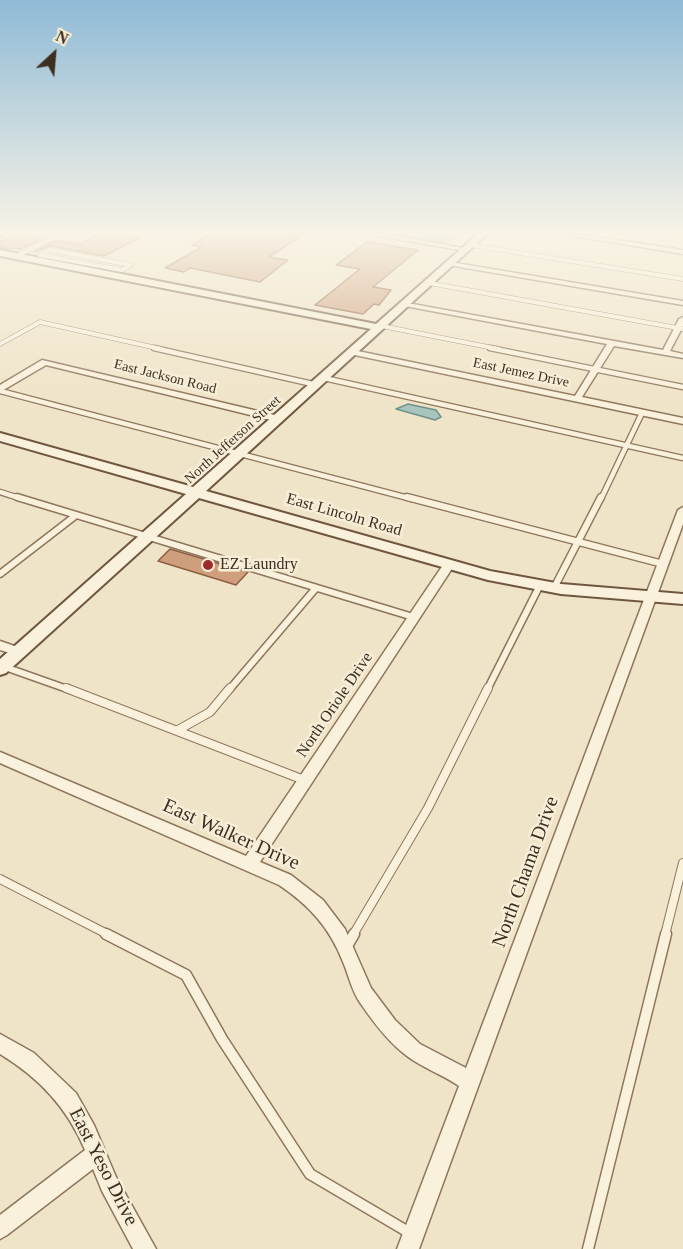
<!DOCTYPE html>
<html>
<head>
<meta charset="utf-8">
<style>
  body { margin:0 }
  #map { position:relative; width:683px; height:1249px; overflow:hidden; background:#f0e4c8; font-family:"Times New Roman",serif }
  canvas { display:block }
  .north { position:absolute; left:24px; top:24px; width:60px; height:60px; -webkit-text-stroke:4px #f7eed8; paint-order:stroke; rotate:26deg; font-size:16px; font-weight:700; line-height:24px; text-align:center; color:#3d2e20 }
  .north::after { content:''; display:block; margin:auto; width:21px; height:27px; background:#3d2e20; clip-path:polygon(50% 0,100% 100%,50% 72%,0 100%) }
</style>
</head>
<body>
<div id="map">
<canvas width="683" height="1249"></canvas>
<div class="north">N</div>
</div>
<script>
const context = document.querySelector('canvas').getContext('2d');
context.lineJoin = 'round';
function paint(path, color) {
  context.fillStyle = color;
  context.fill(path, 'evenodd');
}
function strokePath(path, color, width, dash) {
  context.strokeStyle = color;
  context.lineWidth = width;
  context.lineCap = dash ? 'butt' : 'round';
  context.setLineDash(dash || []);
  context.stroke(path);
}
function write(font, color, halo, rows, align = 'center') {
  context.font = font + ' "Times New Roman",serif';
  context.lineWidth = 5;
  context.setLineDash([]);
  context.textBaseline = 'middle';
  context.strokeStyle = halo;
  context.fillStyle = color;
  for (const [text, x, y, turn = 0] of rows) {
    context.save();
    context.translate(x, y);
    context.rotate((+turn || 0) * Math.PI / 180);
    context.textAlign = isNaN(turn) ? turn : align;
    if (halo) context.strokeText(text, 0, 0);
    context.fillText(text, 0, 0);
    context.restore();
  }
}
const water = new Path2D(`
  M378,232H460L445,243Z
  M408,404L436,410L441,417L435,420L396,409Z`);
const building = new Path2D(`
  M21,232L42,239L20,249L0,248V242Z
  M100,232L139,238L104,256L51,246L34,252L56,241L79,245Z
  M215,232H307L269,257L288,260L260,282L190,268L184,272L165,268L201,247L192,245Z
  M367,242L418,250L373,287L391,290L379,305L374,304L363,314L315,305L360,269L336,265Z
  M170,549L248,572L236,585L158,561Z`);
const laneFar4 = new Path2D(`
  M29,232L78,241L96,232
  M470,245L683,279
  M50,250L131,265L122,270L40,255Z
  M16,256L55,237
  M429,283L683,329
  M382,326L498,349
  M0,344L40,322L161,349`);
const laneFar3 = new Path2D(`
  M154,348L317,385
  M490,348L683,387
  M324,378L683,458
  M0,391L412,499
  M0,492L22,499
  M601,499L642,413`);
const laneFar2 = new Path2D(`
  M17,497L413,617
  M407,497L663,564
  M0,574L75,516
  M554,588L601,497
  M5,667L70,690
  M229,690L316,588
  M487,690L540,585`);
const laneFar1 = new Path2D(`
  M66,688L304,780
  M178,730L210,712L230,688
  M0,879L109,935
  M353,935L428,808L488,688
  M665,935L683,863`);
const lane = new Path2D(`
  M106,934L186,975L222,1039L310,1174L410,1233
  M347,946L354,934
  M588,1249L666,934`);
const street = new Path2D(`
  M357,232H373L468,249L465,251Z
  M549,232H566L683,250V254Z
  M450,262L683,301V305L448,265V263Z
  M402,302L663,350L679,319L683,317V326L670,351L683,354V358L614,346L582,397L683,418V424L350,354V350H353L575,396L607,344L405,306L401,304Z
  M42,360L279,416L283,419L279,422L46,365L0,392V385Z
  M683,507V524L419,1249H397L459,1086C443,1075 423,1068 407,1056C389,1043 374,1023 361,1004C352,992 349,976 343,962C330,928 309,905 279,885L0,763V752L246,856L445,562H453L455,564L260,862L291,875L323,900L345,929L371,988L395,1020L420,1044L466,1068L678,510Z
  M0,641L23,649L25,652L19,656L0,650Z
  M0,1034L34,1053L76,1093L94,1125L116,1177L156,1249H133L102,1191L93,1169L7,1235L0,1239V1215L85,1150C67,1107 39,1078 0,1054Z`);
const secondary = new Path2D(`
  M480,232H489L206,491L490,571L561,584L683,594V604L561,594L488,580L199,498L6,673L0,675V659L186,494L0,441V433L193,487L371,329L0,256V250L376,324Z`);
const primary = new Path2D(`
  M0,232H9L0,237Z`);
const markers = [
  [208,565,6,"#9e2a2b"]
];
const farStreetnames = [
  ["East Jemez Drive",521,373,12],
  ["East Jackson Road",165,377,14],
  ["North Jefferson Street",233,440,-42]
];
const streetNames = [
  ["East Lincoln Road",344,515,16],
  ["North Oriole Drive",335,705,-56]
];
const poiNames = [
  ["EZ Laundry",220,565]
];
const nearStreetnames = [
  ["East Walker Drive",231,835,24],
  ["North Chama Drive",526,872,-70],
  ["East Yeso Drive",103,1167,63]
];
paint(water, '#a9c4bc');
strokePath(water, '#6f938a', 1.5);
paint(building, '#cf9f7d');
strokePath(building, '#8d5f41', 1.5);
strokePath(laneFar4, '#8d765c', 5);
strokePath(laneFar3, '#8d765c', 7);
strokePath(laneFar2, '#8d765c', 9);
strokePath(laneFar1, '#8d765c', 10);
strokePath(lane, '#8d765c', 13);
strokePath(street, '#8d765c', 3);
strokePath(secondary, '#6f573f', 4);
strokePath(primary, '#5b4430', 2);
strokePath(laneFar4, '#faf1dc', 4);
strokePath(laneFar3, '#faf1dc', 4.5);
strokePath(laneFar2, '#faf1dc', 6);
strokePath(laneFar1, '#faf1dc', 8);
strokePath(lane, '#faf1dc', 10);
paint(street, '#faf1dc');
paint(secondary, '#faf1dc');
paint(primary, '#f3d9a0');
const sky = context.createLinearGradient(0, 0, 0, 407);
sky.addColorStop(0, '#8fbad6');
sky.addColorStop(0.57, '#f8f3e6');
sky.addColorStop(1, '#f8f3e600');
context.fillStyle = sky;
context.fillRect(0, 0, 683, 407);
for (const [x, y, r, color] of markers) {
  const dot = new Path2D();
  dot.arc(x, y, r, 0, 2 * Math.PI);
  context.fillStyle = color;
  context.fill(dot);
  strokePath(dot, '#f7eed8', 2);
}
write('14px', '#3d2e20', '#f7eed8', farStreetnames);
write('16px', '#3d2e20', '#f7eed8', streetNames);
write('16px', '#3d2e20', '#f7eed8', poiNames, 'left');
write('20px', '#3d2e20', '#f7eed8', nearStreetnames);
</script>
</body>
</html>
